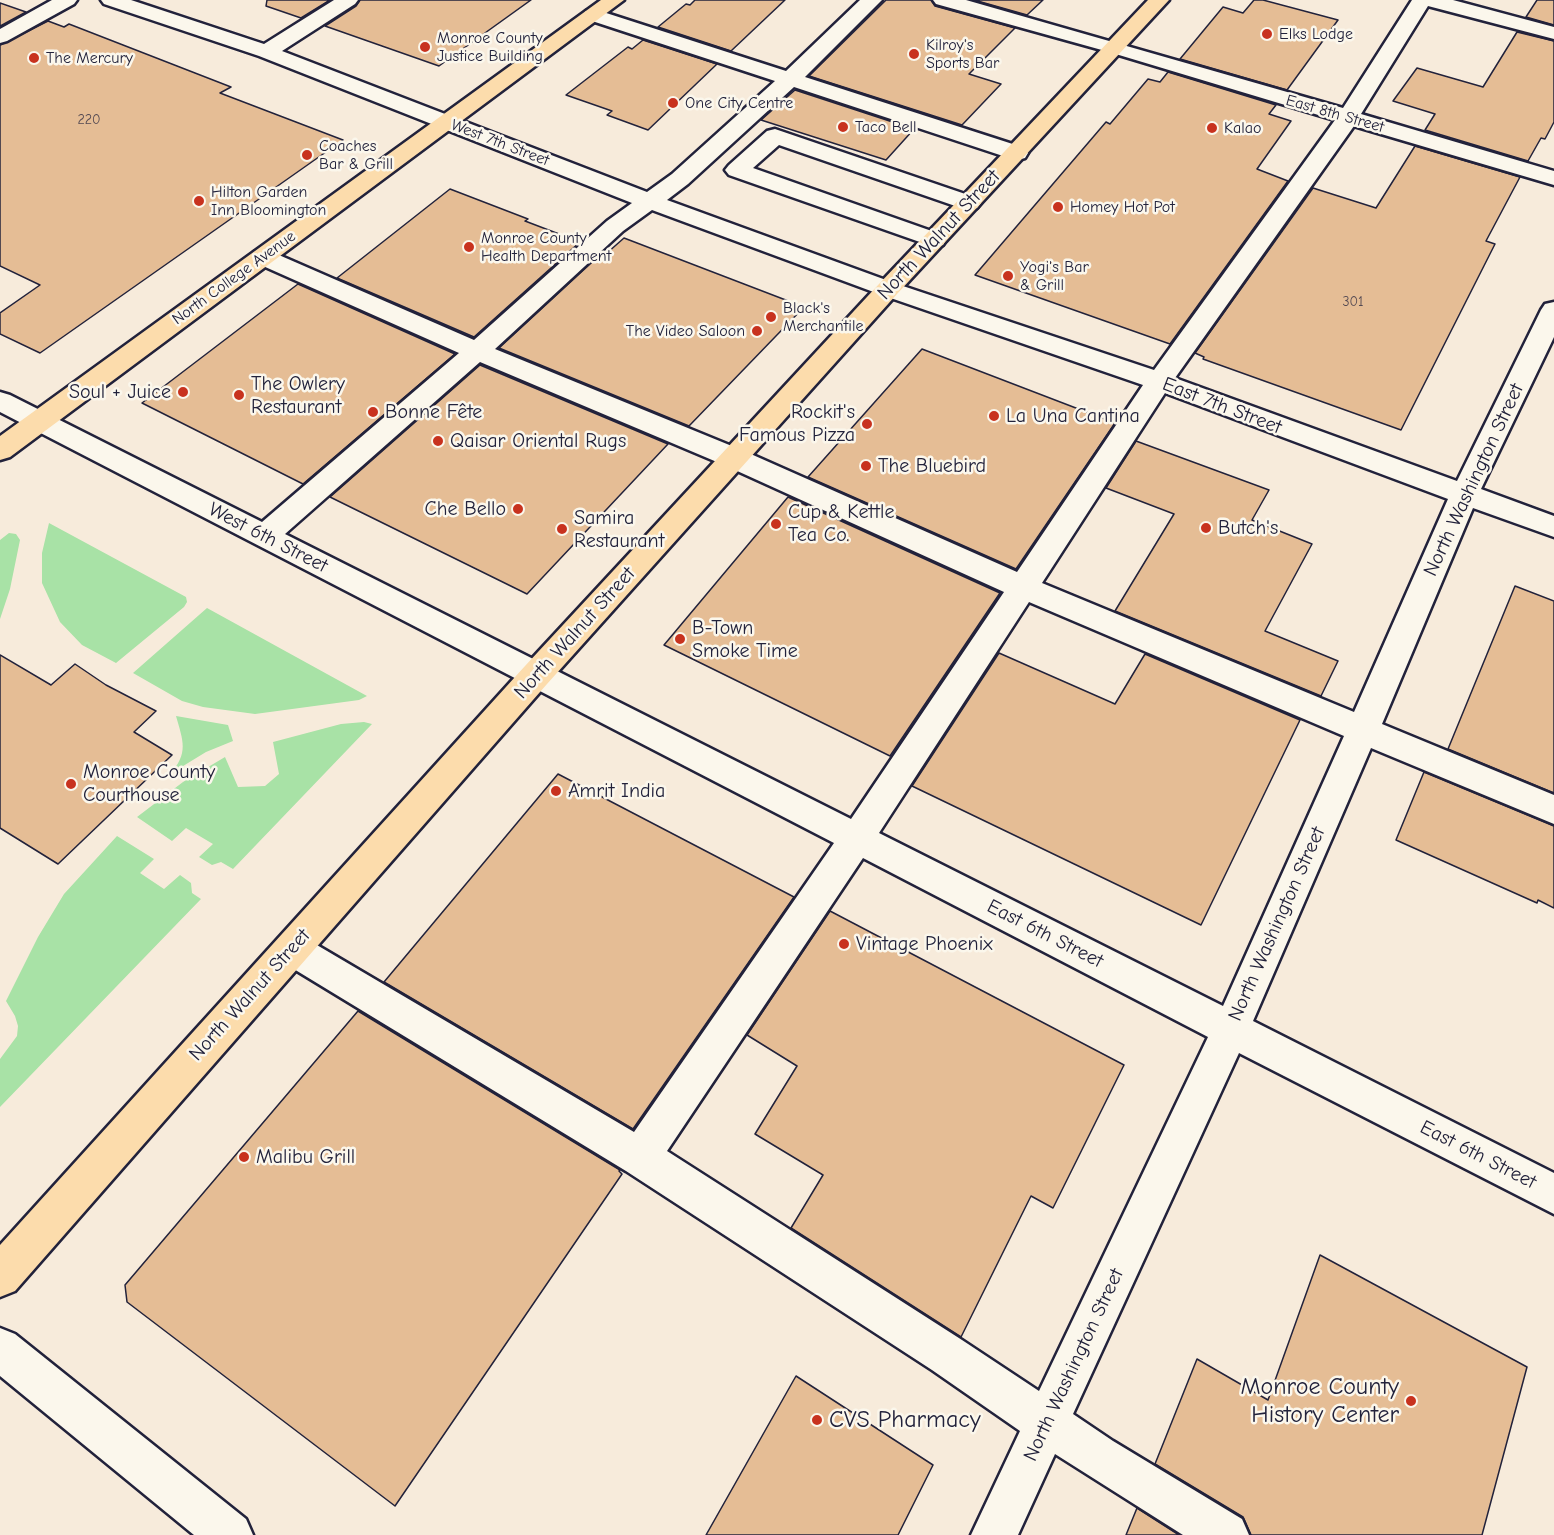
<!DOCTYPE html>
<html>
<head>
<meta charset="utf-8">
<style>
  body { margin:0 }
  canvas { display:block; background:#f7ebdb }
</style>
</head>
<body>
<canvas width="1554" height="1535"></canvas>
<script>
const context = document.querySelector('canvas').getContext('2d');
context.lineJoin = 'round';
function paint(path, color) {
  context.fillStyle = color;
  context.fill(path, 'evenodd');
}
function strokePath(path, color, width, dash) {
  context.strokeStyle = color;
  context.lineWidth = width;
  context.lineCap = dash ? 'butt' : 'round';
  context.setLineDash(dash || []);
  context.stroke(path);
}
function write(font, color, halo, rows, align = 'center') {
  context.font = font + ' "Comic Neue",sans-serif';
  context.lineWidth = 5;
  context.setLineDash([]);
  context.textBaseline = 'middle';
  context.strokeStyle = halo;
  context.fillStyle = color;
  for (const [text, x, y, turn = 0] of rows) {
    context.save();
    context.translate(x, y);
    context.rotate((+turn || 0) * Math.PI / 180);
    context.textAlign = isNaN(turn) ? turn : align;
    if (halo) context.strokeText(text, 0, 0);
    context.fillText(text, 0, 0);
    context.restore();
  }
}
const green = new Path2D(`
  M49,523L186,597L187,602L184,607L116,663L82,645L60,622L42,583V553Z
  M9,533L16,534L20,540L10,589L0,619V540Z
  M207,608L367,696L359,700L255,714L203,707L182,701L133,673Z
  M176,716L228,725L233,741L206,752L170,774C189,753 183,741 176,716Z
  M364,722L372,724L233,869L221,862L212,865L199,857L213,844L186,828L172,841L137,817L183,782L225,757L238,787L265,786L279,774L273,742L341,724Z
  M117,836L154,859L140,873L164,889L180,875L191,883L192,893L201,899L0,1107V1059L17,1036L18,1026L15,1016L6,1001L38,937L64,894Z`);
const building = new Path2D(`
  M267,0H330L301,18L266,6Z
  M360,0H531L439,66L325,26L356,6Z
  M695,0H785L731,51L658,27L686,4L690,5Z
  M886,0H931L935,6L1015,28L969,74L1001,84L962,125L809,76Z
  M974,0H1043L1027,15Z
  M1254,0H1263L1338,20L1287,90L1180,59L1223,7L1243,13Z
  M1537,0H1554V25L1526,17Z
  M0,3L26,12L0,26Z
  M48,21L64,27L69,24L231,87L220,93L343,140L40,353L0,334V313L40,285L0,266V45Z
  M1517,32L1554,41V122L1545,139L1541,138L1528,161L1425,130L1435,114L1393,101L1417,68L1483,87Z
  M643,40L717,64L648,130L607,115L612,111L566,95L628,47L632,49Z
  M1168,72L1276,105L1269,114L1291,121L1257,169L1288,181L1170,344L975,275L1106,122L1110,124L1148,79L1160,82Z
  M795,90L914,129L886,160L761,120Z
  M1415,146L1520,177L1486,241L1495,244L1401,430L1203,359L1204,357L1195,353L1313,188L1376,208Z
  M450,189L528,219L525,221L580,242L474,337L337,278Z
  M624,238L804,307L689,426L499,348L604,251L607,253Z
  M298,284L455,354L303,484L142,403Z
  M922,349L1115,423L1016,569L808,477Z
  M480,365L668,444L527,594L330,497Z
  M1136,441L1269,490L1252,520L1312,544L1265,631L1338,661L1321,696L1115,611L1174,514L1106,488Z
  M788,497L1000,593L890,756L664,645Z
  M1515,586L1554,601V793L1448,749Z
  M999,653L1115,704L1145,654L1300,720L1201,925L912,786Z
  M0,655L51,685L75,664L106,685L156,711L134,732L172,755L58,864L0,828Z
  M1424,772L1554,826V908L1538,900L1537,903L1396,840Z
  M558,774L794,897L633,1129L384,982Z
  M830,911L1124,1065L1053,1208L1031,1196L961,1337L791,1228L823,1175L755,1134L797,1066L747,1035Z
  M358,1011L620,1170L619,1171L622,1174L395,1506L127,1302L125,1285Z
  M1320,1255L1527,1367L1482,1535H1251L1243,1517L1155,1464L1197,1359L1268,1400Z
  M796,1376L933,1465L898,1535H706Z
  M1137,1508L1179,1535H1126Z`);
const minor = new Path2D(`
  M52,0H77L74,4L7,41L0,43V29Z
  M101,0H131L264,44L334,0H358L355,4L282,51L647,192L672,174L775,81L586,19L583,15L586,11H600L786,71L860,0H882L805,77L1025,148L1028,153L1025,158L1017,160L1009,158L794,87L688,184L667,200L897,284L1154,370L1335,120L1109,52L936,4L933,0H966L1343,108L1412,0H1453L1554,27V39L1428,6L1361,114L1554,171V185L1354,126L1175,378L1457,481L1541,310L1545,304L1554,302V337L1481,489L1554,516V537L1473,508L1382,724L1554,795V824L1371,748L1253,1021L1554,1173V1214L1239,1053L1073,1414L1113,1441L1242,1519L1249,1535H1183L1055,1454L1018,1535H971L1020,1431L932,1370L626,1171L279,960L274,949L279,938L292,933L305,938L634,1132L834,843L0,412V392L10,395L262,522L459,353L254,262L251,257L254,252L263,250L272,252L474,340L607,221L632,203L259,56L104,4ZM652,210L879,294L1143,385L1017,572L744,451L495,349L623,231ZM480,362L724,465L1004,592L851,819L285,534ZM1165,393L1448,499L1354,712L1042,583ZM1029,602L1344,736L1223,1006L879,833ZM863,858L1208,1037L1039,1391L962,1340L667,1151Z
  M775,129L977,198L981,203L977,208L969,210L961,208L779,145L753,168L943,235L946,240L943,245L934,247L729,175L725,170L729,165L767,131Z
  M0,1328L15,1334L246,1519L253,1535H194L0,1376Z`);
const major = new Path2D(`
  M601,0H624L10,457L0,460V436Z
  M1148,0H1169L897,294L547,684L15,1291L0,1297V1245L525,666L879,284Z`);
const markers = [
  [1267,34,6,"#c8321e"],
  [425,47,6,"#c8321e"],
  [914,54,6,"#c8321e"],
  [34,58,6,"#c8321e"],
  [673,103,6,"#c8321e"],
  [843,127,6,"#c8321e"],
  [1212,128,6,"#c8321e"],
  [307,155,6,"#c8321e"],
  [199,201,6,"#c8321e"],
  [1058,207,6,"#c8321e"],
  [469,247,6,"#c8321e"],
  [1008,276,6,"#c8321e"],
  [771,317,6,"#c8321e"],
  [757,331,6,"#c8321e"],
  [183,392,6,"#c8321e"],
  [239,395,6,"#c8321e"],
  [373,412,6,"#c8321e"],
  [994,416,6,"#c8321e"],
  [867,424,6,"#c8321e"],
  [438,441,6,"#c8321e"],
  [866,466,6,"#c8321e"],
  [518,509,6,"#c8321e"],
  [776,524,6,"#c8321e"],
  [1206,528,6,"#c8321e"],
  [562,529,6,"#c8321e"],
  [680,639,6,"#c8321e"],
  [71,784,6,"#c8321e"],
  [556,791,6,"#c8321e"],
  [844,944,6,"#c8321e"],
  [244,1157,6,"#c8321e"],
  [1411,1401,6,"#c8321e"],
  [817,1420,6,"#c8321e"]
];
const farNumbernames = [
  ["220",89,120],
  ["301",1353,302]
];
const farPoinames = [
  ["Elks Lodge",1279,34],
  ["Monroe County",437,38],
  ["Justice Building",437,56],
  ["Kilroy's",926,45],
  ["Sports Bar",926,63],
  ["The Mercury",46,58],
  ["One City Centre",685,103],
  ["Taco Bell",855,127],
  ["Kalao",1224,128],
  ["Coaches",319,146],
  ["Bar & Grill",319,164],
  ["Hilton Garden",211,192],
  ["Inn Bloomington",211,210],
  ["Homey Hot Pot",1070,207],
  ["Monroe County",481,238],
  ["Health Department",481,256],
  ["Yogi's Bar",1020,267],
  ["& Grill",1020,285],
  ["Black's",783,308],
  ["Merchantile",783,326],
  ["The Video Saloon",745,331,"right"]
];
const farStreetnames = [
  ["East 8th Street",1335,114,16],
  ["West 7th Street",500,143,21],
  ["North College Avenue",234,278,-36]
];
const streetNames = [
  ["North Walnut Street",939,235,-47],
  ["East 7th Street",1222,406,21],
  ["North Washington Street",1474,480,-65],
  ["West 6th Street",268,538,27],
  ["North Walnut Street",575,633,-48],
  ["North Washington Street",1277,924,-66],
  ["East 6th Street",1045,934,27],
  ["North Walnut Street",250,995,-48],
  ["East 6th Street",1478,1155,27],
  ["North Washington Street",1074,1365,-65]
];
const poiNames = [
  ["The Owlery",251,384],
  ["Restaurant",251,407],
  ["Soul + Juice",171,392,"right"],
  ["Bonne Fête",385,412],
  ["Rockit's",855,412,"right"],
  ["Famous Pizza",855,435,"right"],
  ["La Una Cantina",1006,416],
  ["Qaisar Oriental Rugs",450,441],
  ["The Bluebird",878,466],
  ["Che Bello",506,509,"right"],
  ["Cup & Kettle",788,512],
  ["Tea Co.",788,535],
  ["Samira",574,518],
  ["Restaurant",574,541],
  ["Butch's",1218,528],
  ["B-Town",692,628],
  ["Smoke Time",692,651],
  ["Monroe County",83,772],
  ["Courthouse",83,795],
  ["Amrit India",568,791],
  ["Vintage Phoenix",856,944],
  ["Malibu Grill",256,1157]
];
const nearPoinames = [
  ["Monroe County",1399,1387],
  ["History Center",1399,1415],
  ["CVS Pharmacy",829,1420,"left"]
];
paint(green, '#a8e2a6');
paint(building, '#e5bd95');
strokePath(building, '#22223b', 1.5);
strokePath(minor, '#22223b', 5);
strokePath(major, '#22223b', 5);
paint(minor, '#fbf7ec');
paint(major, '#fcdcac');
for (const [x, y, r, color] of markers) {
  const dot = new Path2D();
  dot.arc(x, y, r, 0, 2 * Math.PI);
  context.fillStyle = color;
  context.fill(dot);
  strokePath(dot, '#fbf7ec', 2);
}
write('14px', '#534952', null, farNumbernames);
write('16px', '#22223b', '#fbf7ec', farPoinames, 'left');
write('16px', '#22223b', '#fbf7ec', farStreetnames);
write('20px', '#22223b', '#fbf7ec', streetNames);
write('20px', '#22223b', '#fbf7ec', poiNames, 'left');
write('24px', '#22223b', '#fbf7ec', nearPoinames, 'right');
</script>
</body>
</html>
